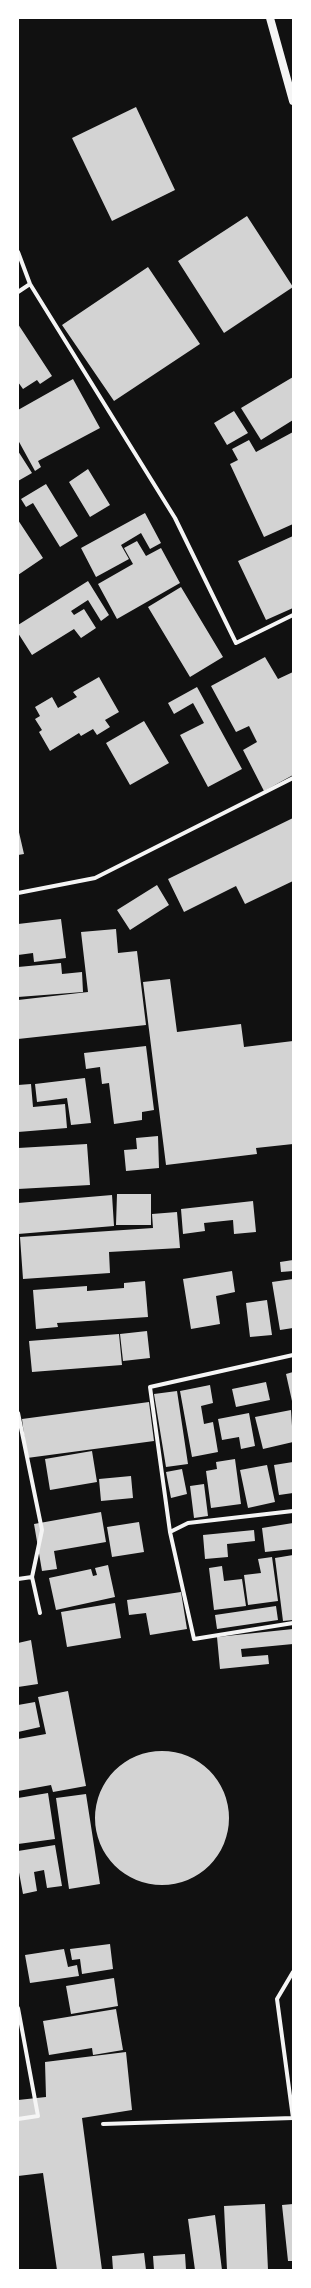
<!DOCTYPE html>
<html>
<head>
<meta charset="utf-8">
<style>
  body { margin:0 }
  #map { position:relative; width:311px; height:2288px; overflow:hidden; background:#111; font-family:"Fira Sans",sans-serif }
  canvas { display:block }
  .frame { position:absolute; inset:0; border:19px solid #fff; pointer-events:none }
</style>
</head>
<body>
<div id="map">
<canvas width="311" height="2288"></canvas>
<div class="frame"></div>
</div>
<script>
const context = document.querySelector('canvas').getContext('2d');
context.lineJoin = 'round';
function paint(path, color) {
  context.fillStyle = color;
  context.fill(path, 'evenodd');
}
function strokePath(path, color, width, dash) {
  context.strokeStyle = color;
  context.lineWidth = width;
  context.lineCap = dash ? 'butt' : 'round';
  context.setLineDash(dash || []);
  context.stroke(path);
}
const building = new Path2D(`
  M136,107L175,190L112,221L72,138Z
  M247,216L293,287L224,333L178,261Z
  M148,267L200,344L114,401L62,325Z
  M18,324L52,376L40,384L37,380L23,389L18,382Z
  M293,377V420L261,440L241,408Z
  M73,379L100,428L38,461L41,467L35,471L18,440V410Z
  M234,411L248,433L227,445L214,423Z
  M293,432V524L264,537L230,464L238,460L232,449L249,440L256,452Z
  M18,451L32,473L18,481Z
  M88,469L110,505L90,517L69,482Z
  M46,484L78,536L60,547L33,503L26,507L21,499Z
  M145,513L161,543L150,549L141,533L121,545L129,559L96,577L81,548Z
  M18,520L43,558L18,575Z
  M293,536V608L266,620L238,561Z
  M137,541L146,556L161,548L180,583L117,619L98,584L133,564L124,548Z
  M88,581L109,615L101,621L88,600L71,611L74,615L84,609L96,628L81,638L74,629L32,655L18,633V625Z
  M181,587L223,657L190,677L148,607Z
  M265,657L278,679L293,672V775L264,791L243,750L257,742L249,726L236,732L211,686Z
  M99,677L119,712L105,720L110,727L97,735L93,729L81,736L79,733L50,751L39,732L42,730L35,719L40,716L35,707L52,697L58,708L77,697L73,692Z
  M197,687L242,769L208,787L180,735L204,723L193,703L174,714L168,703Z
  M144,721L169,763L130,785L106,743Z
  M293,818V881L245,904L236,886L184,912L168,879Z
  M18,828L24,854L18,855Z
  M157,885L169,905L130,930L117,910Z
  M61,919L66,958L34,962L33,953L18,955V924Z
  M116,929L118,953L137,951L146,1025L18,1039V1000L88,992L81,932Z
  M61,963L62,974L82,972L83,992L18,997V967Z
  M170,979L177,1032L241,1024L244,1047L293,1041V1144L256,1148L257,1154L166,1165L143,982Z
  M146,1046L154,1110L142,1112V1120L114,1124L109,1083L102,1084L100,1067L86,1069L84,1053Z
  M85,1078L91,1123L71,1125L67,1098L37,1102L35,1084Z
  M31,1084L33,1107L65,1104L67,1128L18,1132V1085Z
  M158,1136L159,1168L126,1171L124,1150L137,1149L136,1138Z
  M87,1144L90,1185L18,1189V1148Z
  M117,1194H151V1225H116Z
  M112,1195L114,1226L18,1234V1203Z
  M253,1201L256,1232L234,1234L233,1220L204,1223L205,1231L183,1234L181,1209Z
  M177,1212L180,1248L109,1252L110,1273L23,1279L20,1237L153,1228L152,1214Z
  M293,1260V1271L281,1272L280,1262Z
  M232,1271L235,1292L216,1296L220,1324L191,1329L183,1279Z
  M293,1279V1328L280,1330L272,1282Z
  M145,1281L148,1317L57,1323L58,1327L36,1329L33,1290L87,1286V1291L124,1288V1283Z
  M267,1300L272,1335L250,1337L246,1303Z
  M147,1331L150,1358L123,1361L120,1334Z
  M119,1334L122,1365L32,1372L29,1341Z
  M293,1372V1401H292L286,1374Z
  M266,1382L270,1400L236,1407L232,1389Z
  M210,1385L213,1403L201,1406L204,1424L213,1422L218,1452L192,1457L180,1391Z
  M177,1391L188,1464L166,1467L154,1394Z
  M149,1402L154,1441L27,1458L22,1419Z
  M291,1410L293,1442L263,1449L255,1417Z
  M249,1413L255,1446L241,1449L239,1437L222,1440L218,1419Z
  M92,1451L97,1482L50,1490L45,1459Z
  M235,1459L241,1504L211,1508L206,1471L217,1469L216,1462Z
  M293,1462V1493L279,1495L274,1465Z
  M267,1465L275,1502L248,1508L240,1470Z
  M182,1469L187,1494L171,1498L166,1472Z
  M131,1476L133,1498L101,1501L99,1479Z
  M204,1484L208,1516L194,1518L190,1486Z
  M101,1512L106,1542L54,1551L57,1569L42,1571L34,1524Z
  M139,1522L144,1552L112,1557L107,1527Z
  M293,1523V1549L265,1552L262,1528Z
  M254,1530L255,1541L227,1544L228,1557L205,1559L203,1535Z
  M293,1555V1620L283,1621L275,1558Z
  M272,1557L278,1601L248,1605L244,1575L261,1573L258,1559Z
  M108,1565L115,1597L56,1610L49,1578L91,1569L93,1576L97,1575L95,1568Z
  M222,1566L224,1581L242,1579L246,1606L214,1610L209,1568Z
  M181,1592L187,1629L150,1635L146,1613L129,1615L127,1600Z
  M115,1603L121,1638L67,1647L61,1612Z
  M276,1606L278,1620L217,1629L215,1615Z
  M293,1629V1644L241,1649L242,1657L268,1655L269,1664L220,1669L217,1637Z
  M31,1640L38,1684L18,1687V1643Z
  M68,1691L86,1786L53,1792L51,1785L18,1791V1739L46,1734L38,1697Z
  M35,1702L40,1727L18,1732V1705Z
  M95 1818a67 67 0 1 1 134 0a67 67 0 1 1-134 0Z
  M48,1793L55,1839L18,1844V1798Z
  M86,1794L100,1884L69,1889L56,1798Z
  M55,1845L62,1886L47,1888L44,1870L34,1872L37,1891L23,1894L18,1867V1851Z
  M110,1944L113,1969L82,1974L80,1959L72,1960L70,1949Z
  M64,1949L68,1967L77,1965L79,1976L30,1983L25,1955Z
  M114,1978L118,2006L71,2014L66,1986Z
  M116,2009L123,2050L93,2055L92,2048L49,2055L43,2021Z
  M126,2052L132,2110L82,2118L102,2270H57L43,2173L18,2176V2100L46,2097L45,2062Z
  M265,2204L268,2270H227L224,2206Z
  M293,2204V2261H288L282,2205Z
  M215,2215L222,2270H195L188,2219Z
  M144,2253L146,2270H113L112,2256Z
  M185,2254L186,2270H154L153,2256Z`);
const minor = new Path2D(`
  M18,252L30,284
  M18,292L30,284L175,518L236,643L293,615
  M18,893L95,878L293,778
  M293,1355L150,1387L170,1532L194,1639L293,1623
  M18,1413L42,1530L32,1577L40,1613
  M170,1532L188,1523L293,1511
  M18,1579L32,1577
  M18,2008L38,2116L18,2119
  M293,2118L277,1999L293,1972
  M103,2124L293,2118`);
const secondary = new Path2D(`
  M270,18L293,101`);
paint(building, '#d3d3d3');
strokePath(minor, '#f5f5f5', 4);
strokePath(secondary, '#f5f5f5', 8);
</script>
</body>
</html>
